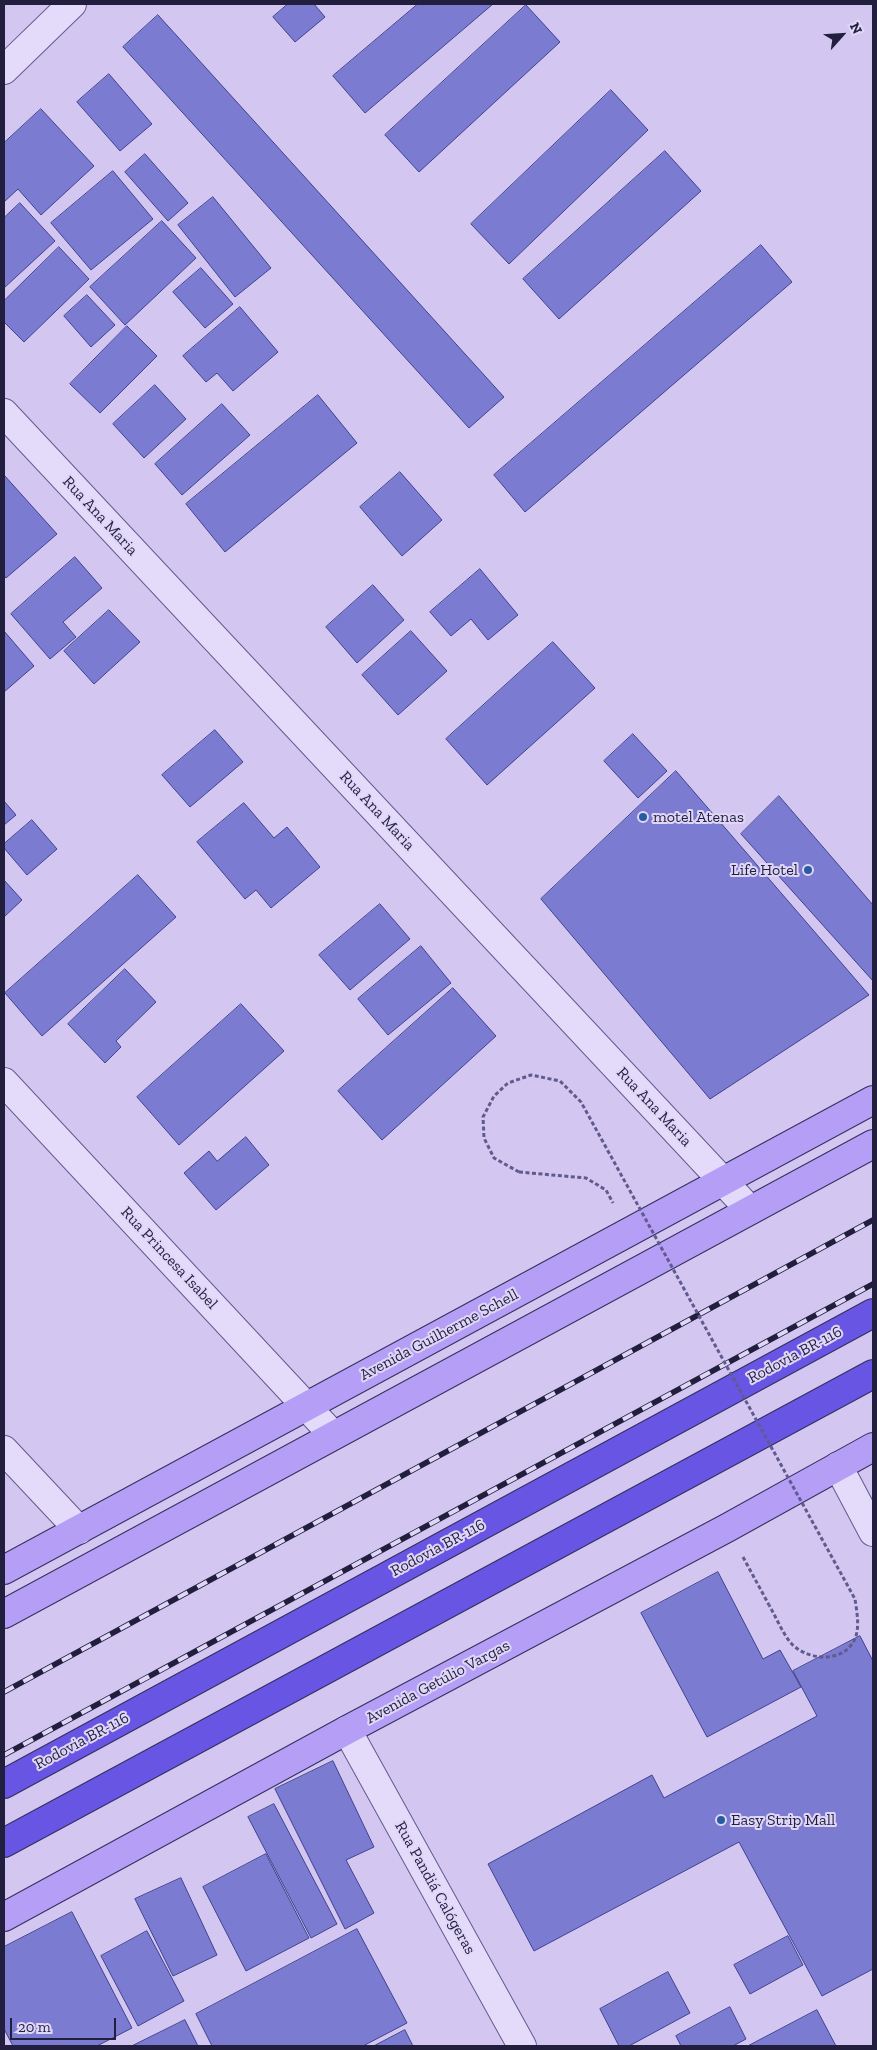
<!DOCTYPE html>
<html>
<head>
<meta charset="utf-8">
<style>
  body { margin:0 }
  #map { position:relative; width:877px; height:2050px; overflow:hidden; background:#d3c7f1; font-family:"Zilla Slab",serif }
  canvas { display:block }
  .frame { position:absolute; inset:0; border:5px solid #211f3d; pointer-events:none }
  .north { position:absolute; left:817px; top:10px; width:50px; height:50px; -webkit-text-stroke:4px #e0d7f8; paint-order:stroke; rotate:64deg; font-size:14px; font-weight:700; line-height:20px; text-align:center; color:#211f3d }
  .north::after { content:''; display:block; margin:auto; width:18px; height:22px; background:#211f3d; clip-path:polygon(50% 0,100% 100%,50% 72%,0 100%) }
  .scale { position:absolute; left:10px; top:2018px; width:106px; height:22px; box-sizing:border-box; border:2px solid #211f3d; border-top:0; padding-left:6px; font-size:15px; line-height:18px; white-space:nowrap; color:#211f3d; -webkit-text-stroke:4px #e0d7f8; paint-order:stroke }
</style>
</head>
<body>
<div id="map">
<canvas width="877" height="2050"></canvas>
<div class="frame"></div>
<div class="north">N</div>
<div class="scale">20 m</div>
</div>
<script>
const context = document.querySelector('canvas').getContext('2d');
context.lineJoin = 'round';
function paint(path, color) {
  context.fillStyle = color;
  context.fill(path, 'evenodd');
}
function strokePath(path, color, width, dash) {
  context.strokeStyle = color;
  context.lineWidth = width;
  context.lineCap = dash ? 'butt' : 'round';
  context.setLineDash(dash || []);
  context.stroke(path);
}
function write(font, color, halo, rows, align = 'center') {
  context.font = font + ' "Zilla Slab",serif';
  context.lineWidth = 4;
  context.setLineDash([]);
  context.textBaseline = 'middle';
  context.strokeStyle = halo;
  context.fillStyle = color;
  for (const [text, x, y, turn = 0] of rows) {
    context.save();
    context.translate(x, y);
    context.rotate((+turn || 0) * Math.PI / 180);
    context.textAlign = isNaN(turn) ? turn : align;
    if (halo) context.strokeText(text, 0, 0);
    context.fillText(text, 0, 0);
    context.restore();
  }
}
const building = new Path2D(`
  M288,4H314L325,17L295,42L273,17Z
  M418,4H493L365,113L333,76Z
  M526,5L560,42L419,172L385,135Z
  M158,15L504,397L469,428L123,47Z
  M109,74L152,124L120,151L77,102Z
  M611,90L648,130L509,264L471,224Z
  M41,109L94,166L41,215L18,189L4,202V143Z
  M665,151L701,191L559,319L523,279Z
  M145,154L188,203L168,221L125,172Z
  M113,171L153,219L91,270L51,223Z
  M213,197L271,268L235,297L178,225Z
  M20,203L55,241L4,288V218Z
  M162,221L196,258L125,325L90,287Z
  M761,245L792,282L525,512L494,475Z
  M59,247L89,279L24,342L4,322V301Z
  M201,268L233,304L205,328L173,292Z
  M87,295L115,325L91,347L64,316Z
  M240,307L278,352L233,391L217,373L206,382L183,356Z
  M127,326L157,356L100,413L70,384Z
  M155,385L186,419L144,458L113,424Z
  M318,395L357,443L225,552L186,504Z
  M222,404L250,435L182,495L155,464Z
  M400,472L442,520L402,556L360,507Z
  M4,475L57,534L6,578L4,575Z
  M75,557L102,588L63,622L76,637L50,659L11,614Z
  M480,569L518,615L488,640L471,619L451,636L430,612Z
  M373,585L404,620L357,663L326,627Z
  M109,610L140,642L94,684L64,651Z
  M4,631L34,666L4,692Z
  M411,631L447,671L398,715L362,675Z
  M553,642L595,688L487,785L446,739Z
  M215,730L243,762L190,807L162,775Z
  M633,734L667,771L638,798L604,761Z
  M676,771L869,995L710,1099L541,899Z
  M779,796L873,905V981L741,834Z
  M4,801L16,815L4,825Z
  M244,803L274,838L287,827L320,867L271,908L256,890L245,899L197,842Z
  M32,820L57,849L27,875L4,848V844Z
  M138,875L176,917L42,1036L5,993Z
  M4,880L22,900L4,917Z
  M380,904L410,939L350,990L319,955Z
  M421,946L451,983L388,1035L358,999Z
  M125,969L156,1002L116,1041L121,1047L105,1063L68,1024Z
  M453,988L496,1036L382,1140L338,1091Z
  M241,1004L284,1051L179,1145L137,1097Z
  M246,1137L269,1165L216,1210L184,1173L209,1151L217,1161Z
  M718,1572L763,1659L780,1650L801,1687L707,1737L641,1613Z
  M860,1636L873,1661V1969L822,1996L739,1842L534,1951L488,1864L652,1775L664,1798L817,1716L793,1671Z
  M333,1761L374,1847L346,1860L374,1913L345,1929L275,1789Z
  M274,1804L337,1924L311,1938L248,1817Z
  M266,1854L309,1938L246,1971L203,1887Z
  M181,1878L217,1955L173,1976L135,1899Z
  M72,1912L132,2028L97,2046H13L4,2029V1947Z
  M357,1929L407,2023L363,2046H212L196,2014Z
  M147,1931L184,2001L138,2026L101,1956Z
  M788,1936L803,1965L750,1994L734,1965Z
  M668,1972L690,2013L629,2046H619L600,2009Z
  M730,2007L746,2039L733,2046H681L676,2036Z
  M817,2010L836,2046H748Z
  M185,2020L198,2046H132Z
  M405,2030L413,2046H374Z`);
const path = new Path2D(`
  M519,1172L586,1178L606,1190L613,1203
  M743,1557L769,1605`);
const minor = new Path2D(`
  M4,70L72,4
  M4,413L750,1210
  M4,1082L333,1435
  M4,1450L79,1530
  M838,1466L873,1532
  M347,1730L522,2046`);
const major = new Path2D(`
  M4,1570L873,1100
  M4,1614L873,1144
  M4,1917L347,1730L727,1528L873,1447`);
const highway = new Path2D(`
  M4,1784L873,1313
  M4,1843L873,1374`);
const rail = new Path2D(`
  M4,1692L873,1220
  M4,1755L873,1284`);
const pathBridge = new Path2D(`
  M519,1172L494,1158L484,1138L483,1117L494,1096L508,1083L531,1075L560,1081L581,1102L855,1599C857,1613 861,1632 852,1644C838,1664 804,1659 790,1642C782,1632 776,1617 769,1605`);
const markers = [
  [643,817,5,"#285ca0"],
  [808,870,5,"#285ca0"],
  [721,1820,5,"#285ca0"]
];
const streetNames = [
  ["Rua Ana Maria",100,516,47],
  ["Rua Ana Maria",377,811,47],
  ["Rua Ana Maria",654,1107,47],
  ["Rua Princesa Isabel",169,1258,47],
  ["Avenida Guilherme Schell",439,1335,-28],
  ["Rodovia BR-116",795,1355,-28],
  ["Rodovia BR-116",438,1548,-28],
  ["Avenida Getúlio Vargas",438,1682,-28],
  ["Rodovia BR-116",82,1741,-28],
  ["Rua Pandiá Calógeras",435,1888,61]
];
const poiNames = [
  ["motel Atenas",653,817],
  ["Life Hotel",798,870,"right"],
  ["Easy Strip Mall",731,1820]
];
paint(building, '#7b7cd1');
strokePath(building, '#3f428e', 1);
strokePath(minor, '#605b8e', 30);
strokePath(major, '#312f5c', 30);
strokePath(highway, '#312f5c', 30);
strokePath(path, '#605b8e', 3, [4, 2.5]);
strokePath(minor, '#e4dbfb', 28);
strokePath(major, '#b59ef5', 28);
strokePath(highway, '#6855e3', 28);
strokePath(rail, '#211f3d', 5.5);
strokePath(rail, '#e0d7f8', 4, [11]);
strokePath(pathBridge, '#605b8e', 3, [4, 2.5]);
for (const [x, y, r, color] of markers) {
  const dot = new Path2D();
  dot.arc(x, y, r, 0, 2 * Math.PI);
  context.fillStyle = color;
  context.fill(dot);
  strokePath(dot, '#e0d7f8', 2);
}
write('16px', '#211f3d', '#e0d7f8', streetNames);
write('16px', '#211f3d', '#e0d7f8', poiNames, 'left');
</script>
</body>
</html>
